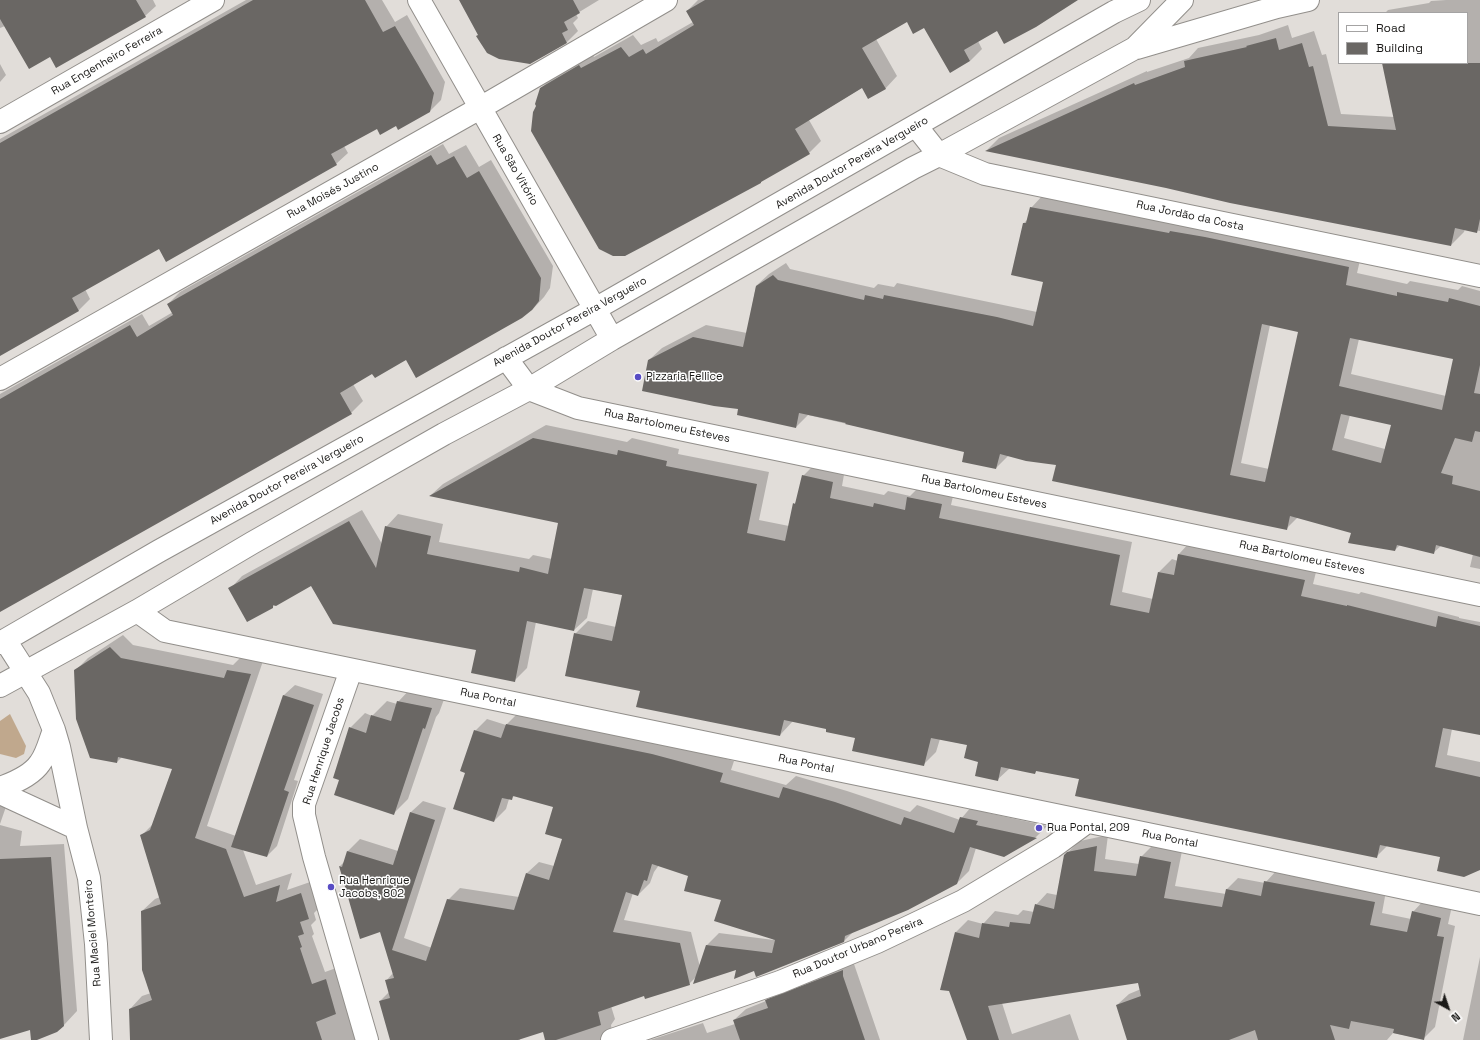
<!DOCTYPE html>
<html>
<head>
<meta charset="utf-8">
<style>
  body { margin:0 }
  #map { position:relative; width:1480px; height:1040px; overflow:hidden; background:#e1ddd9; font-family:"Space Grotesk",sans-serif }
  canvas { display:block }
  .legend { position:absolute; left:1338px; top:12px; width:130px; height:52px; box-sizing:border-box; background:#fff; border:1px solid #a4a3a3; margin:0; padding:5px 7px; list-style:none; font-size:12px; color:#1b1a18 }
  .legend li { display:flex; align-items:center; gap:8px; height:20px }
  .legend b { width:20px; border:1px solid #a4a3a3 }
  .north { position:absolute; left:1428px; top:988px; width:40px; height:40px; -webkit-text-stroke:3px #fff; paint-order:stroke; rotate:140deg; font-size:11px; font-weight:700; line-height:16px; text-align:center; color:#1b1a18 }
  .north::after { content:''; display:block; margin:auto; width:14px; height:18px; background:#1b1a18; clip-path:polygon(50% 0,100% 100%,50% 72%,0 100%) }
</style>
</head>
<body>
<div id="map">
<canvas width="1480" height="1040"></canvas>
<ul class="legend">
<li><b style="height:5px;background:#fff"></b>Road</li>
<li><b style="height:11px;background:#6a6764"></b>Building</li>
</ul>
<div class="north">N</div>
</div>
<script>
const context = document.querySelector('canvas').getContext('2d');
context.lineJoin = 'round';
function paint(path, color) {
  context.fillStyle = color;
  context.fill(path, 'evenodd');
}
function strokePath(path, color, width, dash) {
  context.strokeStyle = color;
  context.lineWidth = width;
  context.lineCap = dash ? 'butt' : 'round';
  context.setLineDash(dash || []);
  context.stroke(path);
}
function write(font, color, halo, rows, align = 'center') {
  context.font = font + ' "Space Grotesk",sans-serif';
  context.lineWidth = 3;
  context.setLineDash([]);
  context.textBaseline = 'middle';
  context.strokeStyle = halo;
  context.fillStyle = color;
  for (const [text, x, y, turn = 0] of rows) {
    context.save();
    context.translate(x, y);
    context.rotate((+turn || 0) * Math.PI / 180);
    context.textAlign = isNaN(turn) ? turn : align;
    if (halo) context.strokeText(text, 0, 0);
    context.fillText(text, 0, 0);
    context.restore();
  }
}
const green = new Path2D(`
  M10,714L26,746L24,754L16,758L0,754V721Z`);
const shadow = new Path2D(`
  M0,0H153L156,6L145,16L50,56L5,26L0,28Z
  M246,0H382L395,22L407,15L445,82L441,100L429,112L397,124L377,127L344,146L348,153L336,164L166,260L159,248L85,289L90,299L79,310L0,354V139Z
  M460,0H599L576,14L578,18L573,23L578,31L567,42L530,63Z
  M698,0H1070L998,29L978,41L982,49L970,61L924,27L907,21L876,39L897,76L885,89L863,87L809,120L821,141L809,153L765,178L761,182L537,106L541,88L553,76L592,53L594,57L633,35L641,45L656,38L658,42L693,22L687,11Z
  M1446,0H1480V231L1465,229L1464,232L1451,245L987,150L999,138L1147,71V72L1189,58L1198,48L1259,35L1288,25L1292,38L1314,31L1322,55L1326,54L1341,114L1394,117L1383,63H1467V13H1385L1388,10L1429,3L1431,1Z
  M0,64L6,75L0,82Z
  M443,144L449,154L466,145L479,167L491,160L553,266L550,288L544,297L532,310L373,373L353,384L363,401L351,413L0,611V394L142,314L149,326L173,312L168,304L180,292Z
  M1043,195L1361,256L1357,273L1407,284L1410,281L1458,290L1462,286L1480,291V569L1470,567L1473,554L1441,546L1433,553L1401,544L1395,550L1352,532L1298,517L1286,529L1057,464L1009,455L996,468L965,451L808,415L796,427L739,408L649,360L662,348L706,325L747,333L756,286L769,274L786,263L790,269L874,288L878,284L894,287L897,283L1037,312L1044,282L1024,223L1028,219L1031,208ZM1270,325L1299,331L1269,469L1241,463ZM1359,339L1454,358L1446,396L1351,374ZM1350,415L1392,424L1385,449L1344,438Z
  M546,425L627,442L632,438L679,449L678,454L769,472L759,520L789,526L794,504L797,501L803,476L816,463L845,469L842,486L884,495L888,491L910,496L921,485L954,492L951,505L1132,542L1122,592L1153,599L1159,572L1172,559L1178,561L1179,554L1191,541L1317,568L1313,584L1359,594L1361,592L1459,617V618L1480,622V734L1452,729L1447,755L1480,762V869L1441,857L1388,845L1376,857L1080,779L1037,770L1035,773L1010,768L997,780L979,761L968,745L940,739L936,752L924,764L856,737L828,728L793,721L780,735L641,690L575,634L588,621L616,627L623,595L593,589L587,618L574,630L536,622L527,668L514,681L477,650L312,585L272,607L230,589L242,576L362,510L382,544L386,527L398,514L443,524L439,542L529,559L533,555L552,559L559,522L431,495L443,484Z
  M123,635L133,645L233,665L240,658L263,661L207,826L236,836L284,695L295,685L323,694L294,780L298,781L277,846L267,856L243,850L256,885L292,873L287,890L313,881L321,906L314,913L316,920L311,925L314,934L312,936L325,972L339,967L360,1040H131L130,1009L142,996L151,993L142,911L155,899L160,897L141,836L154,823L173,768L122,757L117,762L75,671L88,658Z
  M412,687L446,694L439,713L436,717L408,799L394,813L341,779L350,728L365,713L372,716L387,701L397,704L398,702Z
  M518,713L664,742L734,761L731,770L786,785L796,776L847,791L910,812L917,805L960,820L972,806L989,809L988,813L1047,826L1036,837L1004,856L976,848L969,871L957,883L853,932L844,941L755,969L738,968L697,976L689,984L645,995L611,1006L615,1019L611,1025L612,1032L620,1040H546L544,1031L520,1038V1040H405L380,1001L389,992L386,981L393,973L381,931L340,866L345,861L348,851L360,839L398,851L411,812L423,801L446,808L404,938L432,948L448,900L460,888L519,897L527,873L539,862L554,866L563,838L555,807L515,795L511,799H509L506,809L494,821L466,772L475,731L487,719L506,725ZM659,865L690,875L774,940L719,933L707,945L700,967L691,932L624,920L633,893L638,895L650,883L654,872Z
  M0,796L9,798L0,824Z
  M0,825L22,831L20,846L64,844L77,1011L64,1025L34,1040H32L31,1029L0,1038Z
  M1108,835L1105,859L1139,864L1141,857L1153,845L1182,851L1175,886L1226,894V890L1238,878L1265,883L1277,870L1386,891L1382,913L1411,919L1413,912L1424,900L1452,906L1448,924L1455,926L1435,1027L1423,1039L1393,1033L1387,1040H1128L1117,1005L1129,994L1141,989L1139,982L1002,1003L1012,1034L1070,1014L1079,1040H968L950,990L942,989L956,932L968,920L983,924L995,911L1018,915L1023,910L1034,912L1036,905L1047,893L1057,895L1065,855L1080,841Z
  M1480,957V1040H1463Z
  M854,959V964L880,1040H650L703,1023L707,1033L735,1024L734,1020L746,1009L766,1001L778,989Z`);
const building = new Path2D(`
  M0,0H136L146,17L56,68L50,57L29,69L0,19Z
  M253,0H365L383,32L395,26L418,65L434,93L430,112L398,130L396,126L380,135L377,129L331,154L337,165L166,262L159,249L72,298L79,311L0,356V143Z
  M459,0H573L580,13L564,22L568,30L562,33L567,43L530,64L499,59L487,53L476,36L478,35Z
  M705,0H1078L1036,27L1004,44L997,31L964,50L970,61L950,73L924,28L913,34L907,22L862,48L886,89L868,99L862,88L795,129L810,154L761,182V183L644,246L625,256H613L599,249L531,131L533,112L536,106L535,104L540,88L579,65L581,68L621,47L629,57L643,49L646,54L694,25L686,11Z
  M1276,38L1279,50L1302,43L1309,67L1313,66L1328,126L1396,130L1382,63H1480V219L1477,233L1455,228L1451,246L1230,203L1166,188L985,151L1134,83L1135,85L1185,67L1184,61L1247,47L1246,46Z
  M431,155L437,165L454,156L467,178L479,171L541,278L539,301L532,310L522,318L416,378L406,360L375,378L372,374L340,393L352,414L0,612V399L130,325L137,337L173,315L167,304Z
  M1030,207L1169,233L1170,231L1205,237L1349,267L1346,285L1397,296V292L1448,302L1449,298L1480,306V365L1474,393L1480,394V432L1475,431L1472,442L1455,438L1441,473L1453,476L1452,484L1480,491V557L1436,545L1434,554L1397,545L1395,551L1348,543L1351,533L1290,516L1287,530L1052,481L1056,465L1026,461L1000,454L996,469L962,462L964,452L845,424L846,423L799,413L796,428L737,415L738,409L714,406L642,391L648,360L693,337L743,347L756,286L773,275L778,280L864,300L865,295L883,299L884,295L997,317L1033,326L1043,282L1011,275L1023,223H1026ZM1262,324L1298,332L1265,482L1230,475ZM1350,338L1453,359L1442,410L1339,386ZM1341,414L1391,425L1381,463L1332,450Z
  M533,438L617,455L618,450L667,461L666,466L757,484L747,533L785,541L793,503L795,504L802,475L833,482L830,498L873,507L874,503L905,510L907,497L942,504L939,518L1120,555L1110,605L1149,613L1158,572L1174,575L1178,554L1305,580L1301,596L1347,606V605L1436,627L1438,616L1480,626V735L1443,728L1435,767L1480,777V870L1464,877L1437,871L1440,857L1380,845L1377,858L1075,796L1079,779L1036,771L1035,774L1001,767L998,781L975,776L978,762L964,758L967,745L931,738L924,766L852,751L855,738L826,732V729L784,720L780,736L636,707L640,691L565,676L574,633L612,641L622,595L584,588L574,631L527,621L515,682L471,673L476,650L333,624L311,586L276,606L273,605V608L247,622L228,588L349,521L376,568L385,526L431,536L427,554L519,572L520,567L548,574L558,523L429,496Z
  M110,647L121,658L224,678L227,670L251,674L195,838L226,849L244,897L280,885L276,902L301,893L309,919L300,922L304,934L298,936L302,947L300,948L312,984L326,979L336,1014L316,1022L322,1040H130L129,1009L152,1000L142,970L141,911L161,904L140,835L150,830L172,769L118,757L117,763L90,758L76,719L74,670Z
  M283,695L314,705L284,790L289,792L267,857L231,847Z
  M397,701L432,708L425,729L423,728L394,815L334,795L339,780L333,778L349,727L366,733L371,715L391,721Z
  M506,724L652,754L723,773L720,782L779,798L783,787L835,802L901,825L904,817L954,833L960,817L978,821L976,825L1037,838L1004,857L970,847L957,884L908,910L845,936L844,942L756,977L754,971L734,979L736,970L693,984L706,945L772,953L775,940L714,921L721,900L684,891L688,876L652,864L647,881L644,880L638,896L626,892L613,932L680,943L690,985L645,999L644,996L598,1012L601,1025L556,1040H545L543,1032L518,1040H390L379,1001L390,998L385,980L394,978L380,932L360,939L339,866L342,867L347,851L393,865L410,812L435,820L392,950L426,961L447,899L514,910L526,873L549,880L562,839L545,834L553,807L513,796L512,800L502,798L494,822L453,809L465,773L460,771L474,730L501,738Z
  M1097,846L1094,871L1136,876L1140,856L1171,862L1164,898L1222,907L1226,889L1261,896L1264,881L1375,902L1370,925L1407,932L1412,911L1441,918L1437,936L1444,937L1424,1040L1393,1033L1394,1029L1351,1021L1349,1029L1330,1025L1335,1040H1258L1255,1030L1229,1040H1127L1116,1005L1141,996L1138,983L988,1006L999,1040H967L949,991L940,990L955,932L979,938L982,923L1009,927L1010,922L1030,924L1035,904L1054,909L1064,855L1067,852Z
  M51,857L64,1026L57,1032L37,1040H31L30,1030L0,1039V859Z
  M843,970V976L865,1040H740L733,1020L768,1008L765,1000Z`);
const minor = new Path2D(`
  M419,0L612,339
  M1137,48L1277,7L1308,0
  M0,122L213,0
  M916,126L939,155L985,174L1480,276
  M506,358L529,389L578,408L1480,595
  M0,379L480,108L666,0
  M137,611L165,631L1191,843L1480,904
  M5,640L39,693L54,730L59,747L76,828L89,878L96,944L101,1040
  M0,643L159,551L595,309L1114,12L1139,0
  M351,670L304,804V815L314,857L367,1040
  M0,686L137,611L252,543L444,434L529,389L612,339L913,168L939,155L1135,48L1182,0
  M0,788C14,783 32,775 40,763C47,754 50,740 54,730
  M0,793L76,828
  M612,1040L780,982L877,942L963,901L1053,847L1087,822`);
const markers = [
  [638,377,4,"#584cc4"],
  [1039,828,4,"#584cc4"],
  [331,887,4,"#584cc4"]
];
const streetNames = [
  ["Rua Engenheiro Ferreira",107,61,-30],
  ["Avenida Doutor Pereira Vergueiro",852,163,-30],
  ["Rua São Vitório",515,170,60],
  ["Rua Moisés Justino",333,191,-29],
  ["Rua Jordão da Costa",1190,216,12],
  ["Avenida Doutor Pereira Vergueiro",570,322,-29],
  ["Rua Bartolomeu Esteves",667,426,12],
  ["Avenida Doutor Pereira Vergueiro",287,480,-29],
  ["Rua Bartolomeu Esteves",984,492,12],
  ["Rua Bartolomeu Esteves",1302,558,12],
  ["Rua Pontal",488,698,12],
  ["Rua Henrique Jacobs",324,751,-72],
  ["Rua Pontal",806,764,12],
  ["Rua Pontal",1170,839,11],
  ["Rua Maciel Monteiro",93,933,-95],
  ["Rua Doutor Urbano Pereira",858,948,-23]
];
const poiNames = [
  ["Pizzaria Fellice",646,377],
  ["Rua Pontal, 209",1047,828],
  ["Rua Henrique",339,881],
  ["Jacobs, 802",339,894]
];
paint(green, '#c0a88d');
paint(shadow, '#0003');
paint(building, '#6a6764');
strokePath(minor, '#928f8b', 24);
strokePath(minor, '#fff', 22);
for (const [x, y, r, color] of markers) {
  const dot = new Path2D();
  dot.arc(x, y, r, 0, 2 * Math.PI);
  context.fillStyle = color;
  context.fill(dot);
  strokePath(dot, '#fff', 1.5);
}
write('11px', '#1b1a18', '#fff', streetNames);
write('11px', '#1b1a18', '#fff', poiNames, 'left');
</script>
</body>
</html>
